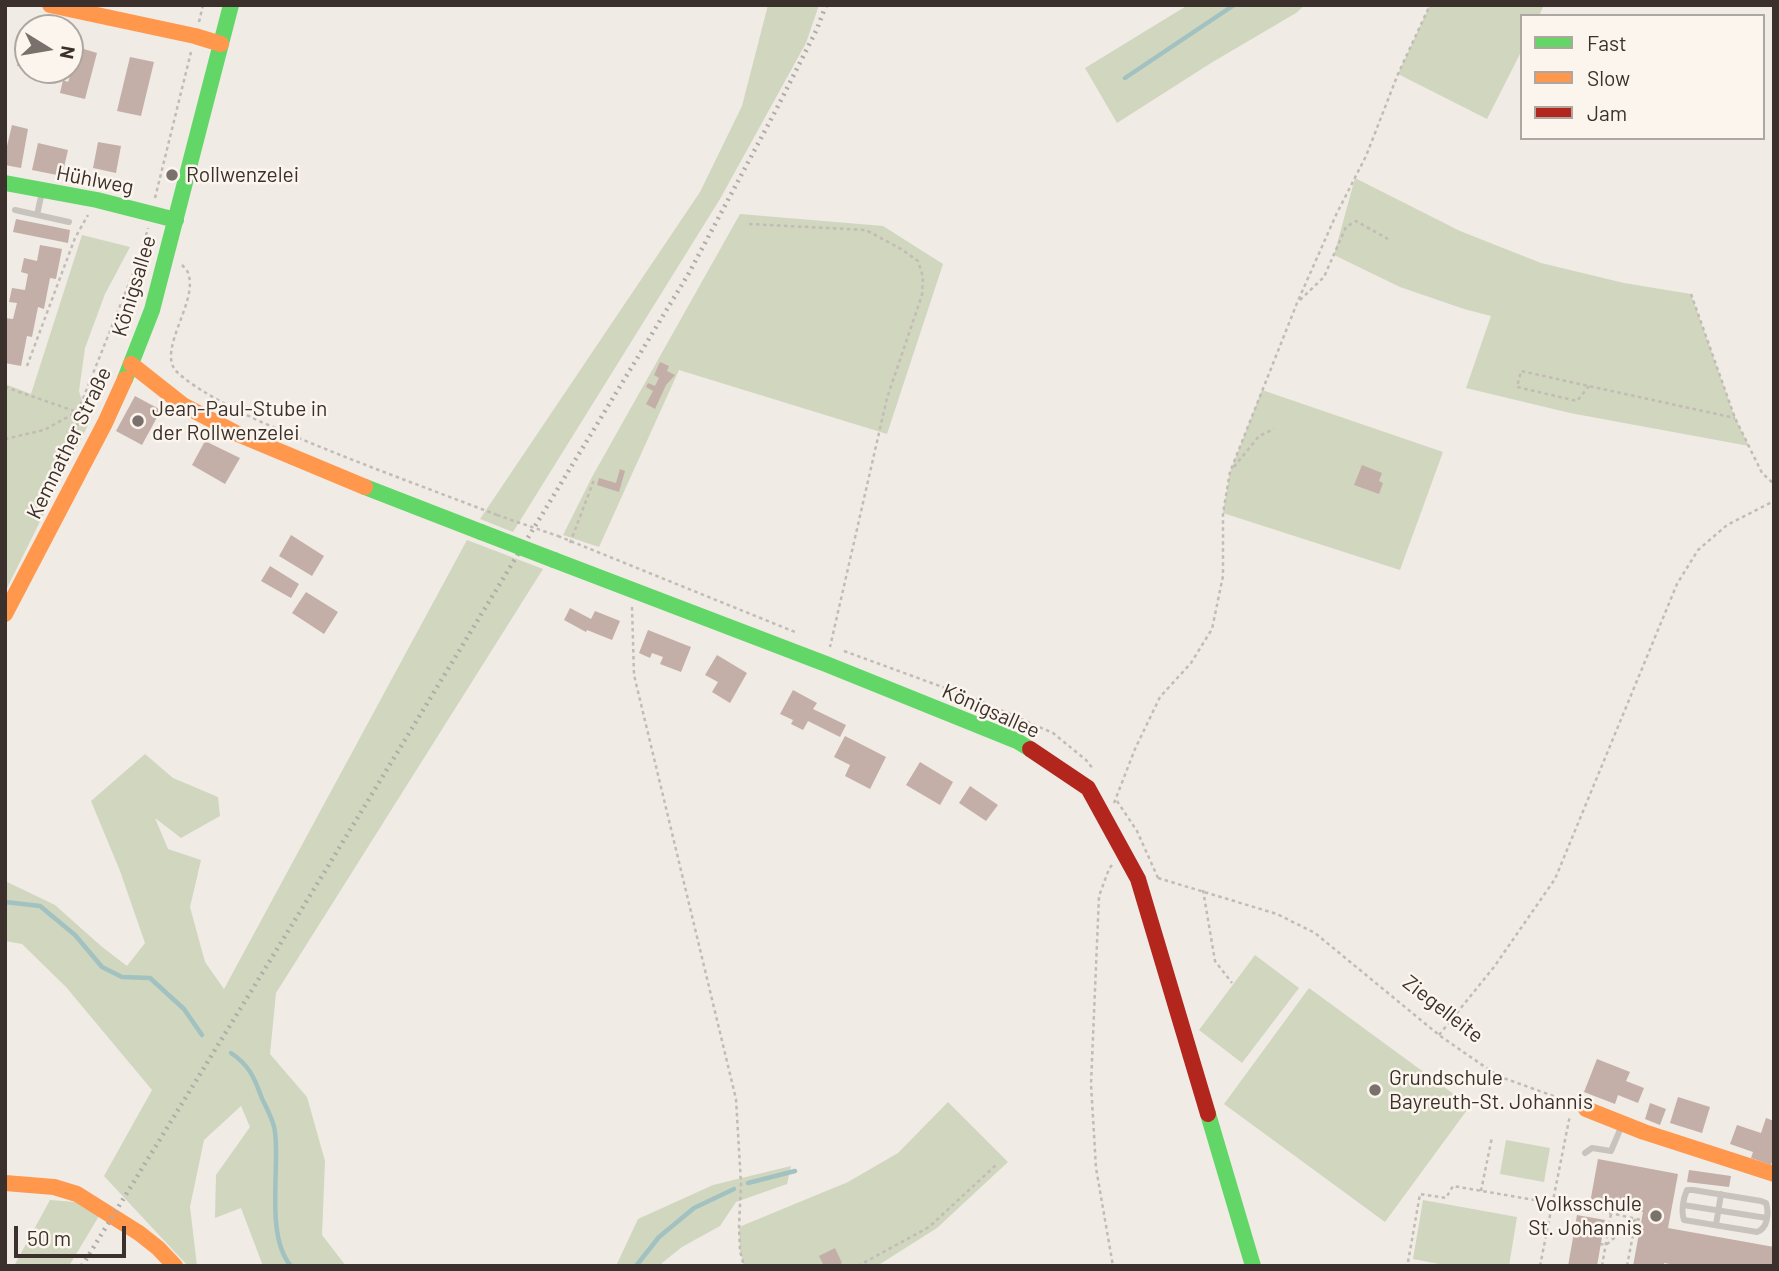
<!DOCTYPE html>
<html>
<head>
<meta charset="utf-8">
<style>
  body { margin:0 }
  #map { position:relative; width:1779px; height:1271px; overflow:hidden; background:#f0ebe5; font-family:Barlow,sans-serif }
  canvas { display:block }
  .frame { position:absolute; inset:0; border:7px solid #3b302b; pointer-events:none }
  .legend { position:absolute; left:1520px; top:14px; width:245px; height:126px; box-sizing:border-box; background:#fbf5ee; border:2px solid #aea6a0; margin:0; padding:9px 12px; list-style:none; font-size:21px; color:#3b302b }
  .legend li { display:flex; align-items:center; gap:14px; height:35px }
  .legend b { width:35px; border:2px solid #aea6a0 }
  .north { position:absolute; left:14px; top:14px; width:70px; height:70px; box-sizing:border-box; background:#fbf5ee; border:2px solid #aea6a0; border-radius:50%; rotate:101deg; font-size:19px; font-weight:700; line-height:28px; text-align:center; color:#3b302b }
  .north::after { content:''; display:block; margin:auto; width:24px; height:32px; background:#7a716c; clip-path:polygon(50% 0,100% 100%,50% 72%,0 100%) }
  .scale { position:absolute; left:14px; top:1226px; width:112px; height:32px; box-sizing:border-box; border:4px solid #3b302b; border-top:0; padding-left:9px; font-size:21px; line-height:24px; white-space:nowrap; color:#3b302b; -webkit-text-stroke:5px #fbf5ee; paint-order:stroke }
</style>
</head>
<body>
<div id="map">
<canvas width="1779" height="1271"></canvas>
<div class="frame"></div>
<ul class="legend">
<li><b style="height:9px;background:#63d668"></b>Fast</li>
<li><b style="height:9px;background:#ff974d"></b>Slow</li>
<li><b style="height:9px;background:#b3261e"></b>Jam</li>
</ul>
<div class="north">N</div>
<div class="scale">50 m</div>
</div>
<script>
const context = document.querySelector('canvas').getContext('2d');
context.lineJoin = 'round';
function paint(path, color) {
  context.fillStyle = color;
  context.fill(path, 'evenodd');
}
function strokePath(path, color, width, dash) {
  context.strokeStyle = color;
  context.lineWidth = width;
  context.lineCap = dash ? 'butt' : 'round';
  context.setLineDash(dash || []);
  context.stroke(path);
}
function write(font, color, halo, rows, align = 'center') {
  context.font = font + ' Barlow,sans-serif';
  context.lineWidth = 5;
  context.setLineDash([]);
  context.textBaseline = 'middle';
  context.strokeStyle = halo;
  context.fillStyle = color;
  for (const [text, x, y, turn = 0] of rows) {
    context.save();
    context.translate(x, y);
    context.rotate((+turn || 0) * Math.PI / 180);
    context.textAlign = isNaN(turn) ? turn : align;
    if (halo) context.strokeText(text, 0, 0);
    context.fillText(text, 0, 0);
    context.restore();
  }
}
const green = new Path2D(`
  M768,5H819L806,43L720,199L513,532L480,519L700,192L742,106Z
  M1188,5H1305L1296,13L1211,63L1117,123L1085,68Z
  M1430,5H1544L1539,16H1522V50L1487,119L1398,74Z
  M1355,178L1460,231L1541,263L1624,283L1691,294L1735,418L1749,446L1570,413L1466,388L1491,316L1464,309L1400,287L1334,255Z
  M740,214L883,226L943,264L887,434L679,370L599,547L563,535L592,477Z
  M82,235L130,247L105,294L85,348L79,391L89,423L5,592V384L31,394Z
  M1262,390L1443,452L1400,570L1223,513L1230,472Z
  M467,540L543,569L276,993L270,1054L307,1097L325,1161L322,1235L346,1266H263L241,1208L215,1218L216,1175L250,1127L241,1106L204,1140L190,1207L197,1266H188L104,1176L152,1090L66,987L22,944L5,941V881L55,905L101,946L127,966L145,943L120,871L91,801L145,754L173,778L218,797L220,816L181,838L155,818L168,849L201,860L190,907L205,962L224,989Z
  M1255,955L1299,988L1242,1063L1199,1030Z
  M1309,988L1470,1106L1385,1222L1224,1104Z
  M948,1102L1008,1162L937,1228L877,1266H744L740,1251L739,1227L848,1182L898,1153Z
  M1506,1140L1550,1148L1544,1182L1500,1174Z
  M791,1166L787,1184L736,1202L720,1226L682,1247L662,1263V1266H616L638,1219L713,1185Z
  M50,1200L75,1202L99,1216L69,1266H14Z
  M1423,1200L1517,1217L1509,1266H1450L1413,1259Z`);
const stream = new Path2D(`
  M1125,78L1234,5
  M5,902L40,906L75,935L102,967L122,977L150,978L184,1009L202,1035
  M231,1053C249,1065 254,1077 261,1096C266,1108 274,1120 275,1132C280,1168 265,1236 291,1266
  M748,1183L795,1171
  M636,1266L659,1237L694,1208L734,1189`);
const building = new Path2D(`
  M21,38L28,39V68L17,66Z
  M77,47L97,53L85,99L60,93L63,80L68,82L71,73L63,70H70V60H73Z
  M130,57L154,62L141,116L117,111Z
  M12,125L28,129L21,168L5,165V146H7Z
  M98,142L121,146L116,173L93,168Z
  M38,143L68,150L62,176L32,170Z
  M16,219L70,230L68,243L13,232Z
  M40,245L62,249L56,279L50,278L44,309L38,307L32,337L27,336L21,366L5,363V318L13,319L17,303L9,302L12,288L25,290L28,274L21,272L24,258L37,261Z
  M660,362L669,366L667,371L675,375L666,385L655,409L646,404L653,391L646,387L648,383L655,386L659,378L654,375Z
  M135,396L161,410L142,445L116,431Z
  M205,441L240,458L225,484L192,465Z
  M1362,465L1382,473L1379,481L1383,483L1379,494L1354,485Z
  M620,469L625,471L619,492L597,485L599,478L616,483Z
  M291,535L324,556L312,576L279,556Z
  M270,566L299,584L291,598L261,581Z
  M306,592L338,612L324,634L292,613Z
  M570,608L591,619L595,611L620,621L612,640L587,630L586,632L564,620Z
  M648,630L691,647L681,672L660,664L663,657L652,653L650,658L639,653Z
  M717,655L747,673L730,703L712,692L718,682L705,675Z
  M793,690L817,703L813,709L846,725L840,737L808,721L803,730L791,724L793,720L780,714Z
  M845,736L886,757L870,789L845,776L850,765L834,757Z
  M920,762L953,782L940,805L906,785Z
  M970,786L998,805L986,821L959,803Z
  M1597,1059L1630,1072L1626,1081L1644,1088L1638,1103L1618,1095L1615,1104L1584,1092Z
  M1678,1097L1710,1107L1702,1133L1670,1123Z
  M1650,1103L1666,1109L1660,1125L1645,1119Z
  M1766,1118L1774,1121V1156L1771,1165L1751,1158L1753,1152L1730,1144L1737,1125L1761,1133Z
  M1598,1159L1678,1174L1668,1228L1774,1247V1266H1681L1664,1263V1266H1633L1643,1212L1590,1203Z
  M1689,1170L1731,1176L1729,1187L1687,1182Z
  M1577,1215L1605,1220L1597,1266H1568Z
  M835,1248L842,1263L836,1266H824L819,1256Z`);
const path = new Path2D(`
  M199,22L203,5
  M155,198L191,52
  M749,224L866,230L901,249L918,261L923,277L922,295L887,398L830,647
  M182,265C183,266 188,271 188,273C199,301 157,349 176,371C184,379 196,387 206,393C228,406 249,417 273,427C346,459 422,486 497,515
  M1691,294L1735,418L1762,473L1774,484
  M1300,300L1324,277L1346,227L1356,221L1388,239
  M27,366L75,238L88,215
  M1589,386L1577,401L1517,387L1521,371L1735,418
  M5,387L89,416
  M5,439L44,430L77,412
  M62,464L77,435L78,411L142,251L148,228
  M1234,467L1259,436L1274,429
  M558,536L795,632
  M570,543L594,480
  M632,607L634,675L736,1099L741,1184L739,1227L740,1251L744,1266
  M844,651L978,700L1053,733L1086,760L1094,770
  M1117,801L1137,831L1158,878
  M1114,803L1135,749L1160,697L1191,663L1212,629L1223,576V513L1230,472L1297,303L1336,215L1366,156L1398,74L1430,5
  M1112,865L1109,869L1099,896L1091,1084L1096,1168L1113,1266
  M1158,878L1277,914L1315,933L1439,1035L1498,1076L1570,1102
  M1203,890L1215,961L1232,983
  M1439,1035L1494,967L1555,879L1677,584L1698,550L1727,525L1774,501
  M1481,1191L1492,1137
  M1575,1205L1641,1220
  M1600,1244L1606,1245L1636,1219
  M1408,1262L1420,1194L1446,1198L1453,1186L1552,1203
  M858,1266L929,1227L996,1165
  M1540,1266L1570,1115
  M1602,1266L1611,1214
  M1627,1266L1636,1219`);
const lane = new Path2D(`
  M15,210L69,222
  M37,215L42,192
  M1585,1153L1592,1148L1611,1151L1622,1125
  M1687,1190H1693L1761,1201L1766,1203C1769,1213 1768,1228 1757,1232L1684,1220C1681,1211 1683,1199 1687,1190Z
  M1683,1205L1767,1218
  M1716,1225L1721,1194`);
const fast = new Path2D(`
  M5,183L97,200L176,220
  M125,379L152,310L231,5
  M365,487L481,532
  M554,560L826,664L1017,741L1030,749
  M1208,1114L1253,1266`);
const slow = new Path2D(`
  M50,5L195,36L221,44
  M131,364L183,405L238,434L365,487
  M5,614L105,423L125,379
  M1586,1109L1644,1132L1774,1174
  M5,1183L54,1187L77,1194L139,1233L158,1248L175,1266`);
const jam = new Path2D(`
  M1030,749L1088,788L1138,879L1208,1114`);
const rail = new Path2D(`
  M82,1266L330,863L689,273L776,110L817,29L826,5`);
const pathBridge = new Path2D(`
  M497,515L558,536`);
const fastBridge = new Path2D(`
  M481,532L554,560`);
const markers = [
  [172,175,7,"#7a716c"],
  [138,421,7,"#7a716c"],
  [1375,1090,7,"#7a716c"],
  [1656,1216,7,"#7a716c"]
];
const poiNames = [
  ["Rollwenzelei",186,175],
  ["Jean-Paul-Stube in",152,409],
  ["der Rollwenzelei",152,433],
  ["Grundschule",1389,1078],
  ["Bayreuth-St. Johannis",1389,1102],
  ["Volksschule",1642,1204,"right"],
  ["St. Johannis",1642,1228,"right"]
];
const streetNames = [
  ["Hühlweg",95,180,11],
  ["Königsallee",134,286,-73],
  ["Kemnather Straße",69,443,-64],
  ["Königsallee",991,711,24],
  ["Ziegelleite",1443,1009,38]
];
paint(green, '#d1d6bf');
strokePath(stream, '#a1c2c1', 4.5);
paint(building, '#c3afa7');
strokePath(path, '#c2bbb6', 2.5, [3.5, 3.5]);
strokePath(lane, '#c9c3be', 6);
strokePath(fast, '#63d668', 16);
strokePath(slow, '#ff974d', 16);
strokePath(jam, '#b3261e', 16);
strokePath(rail, '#b1aca8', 4.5, [2, 5]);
strokePath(pathBridge, '#c2bbb6', 2.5, [3.5, 3.5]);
strokePath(fastBridge, '#63d668', 16);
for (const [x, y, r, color] of markers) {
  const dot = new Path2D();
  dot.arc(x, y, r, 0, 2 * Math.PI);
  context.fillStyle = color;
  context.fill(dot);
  strokePath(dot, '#fbf5ee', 2.5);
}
write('21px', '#3b302b', '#fbf5ee', poiNames, 'left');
write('21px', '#3b302b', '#fbf5ee', streetNames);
</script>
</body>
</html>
